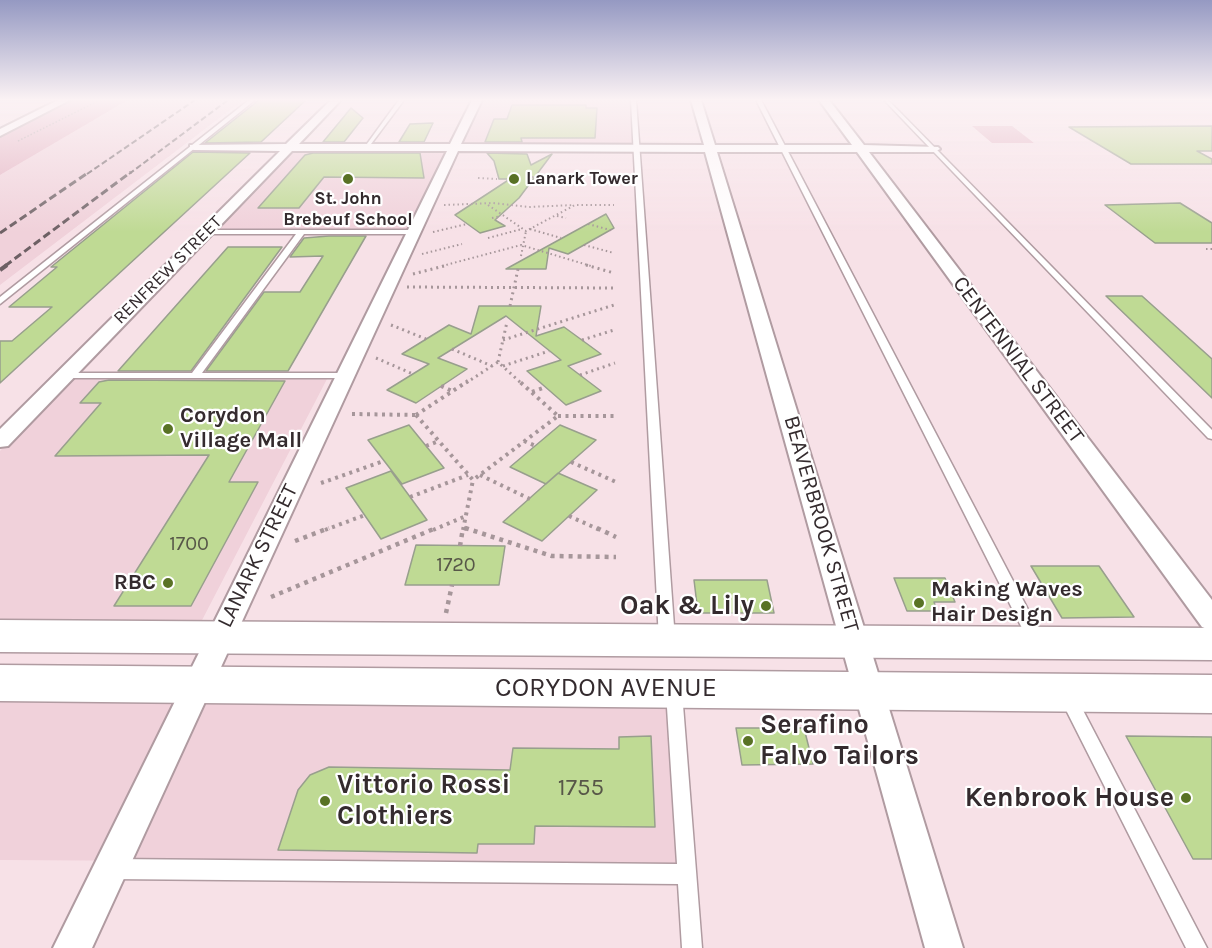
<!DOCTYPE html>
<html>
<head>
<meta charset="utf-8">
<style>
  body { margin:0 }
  canvas { display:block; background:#f7e1e7 }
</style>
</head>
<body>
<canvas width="1212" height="948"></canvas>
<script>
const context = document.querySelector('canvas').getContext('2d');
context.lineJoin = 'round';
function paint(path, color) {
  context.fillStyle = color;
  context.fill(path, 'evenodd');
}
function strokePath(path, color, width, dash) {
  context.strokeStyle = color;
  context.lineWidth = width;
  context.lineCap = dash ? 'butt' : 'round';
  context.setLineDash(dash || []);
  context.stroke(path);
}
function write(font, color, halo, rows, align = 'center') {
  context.font = font + ' Karla,sans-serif';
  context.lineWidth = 4.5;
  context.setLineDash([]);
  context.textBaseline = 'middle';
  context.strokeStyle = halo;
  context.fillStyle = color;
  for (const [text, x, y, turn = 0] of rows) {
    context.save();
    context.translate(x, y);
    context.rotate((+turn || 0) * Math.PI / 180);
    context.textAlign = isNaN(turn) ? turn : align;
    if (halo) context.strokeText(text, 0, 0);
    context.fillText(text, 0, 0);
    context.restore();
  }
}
const built = new Path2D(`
  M128,100H243L0,285V175Z
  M477,100H633L636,148L454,147L413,232H207L289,147H454Z
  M68,379H327L199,626L0,625V451Z
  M0,698L667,701L678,864L0,860Z`);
const green = new Path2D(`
  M65,100H128L0,175V133Z
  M972,126H1012L1034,143H992Z`);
const building = new Path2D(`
  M259,100H306L261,142L205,143Z
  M512,105H586V108H597L595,138H521L522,142H485L494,119H507Z
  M351,108L363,118L344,142H323Z
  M433,123L424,142H399L410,124Z
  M1212,126V151H1197L1212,159V164H1131L1069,127Z
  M193,152L250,153L0,383V341H12L52,307H9L57,267H51Z
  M313,153H420L424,178L324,177L299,208H258L305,155Z
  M487,153L527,154L531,165L552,154L519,198L495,220L505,226L480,233L455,215L510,179H499L494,161Z
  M1180,203L1212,223V243H1155L1105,205Z
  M606,214L614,228L568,254L549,248L546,269H506Z
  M329,236H366L288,371H206L264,292H300L323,256L290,257L304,238Z
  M228,247H282L191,371H118Z
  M1106,296H1142L1212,359V398Z
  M479,306H541L536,336L564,327L601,354L568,366L601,391L566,405L527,371L561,360L506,316L438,358L467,369L416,403L387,390L429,364L402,354L449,325L471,334Z
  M109,380L285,381L229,482H258L191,606H114L209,455L55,456L101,403H80L99,382Z
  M409,425L444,468L402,484L368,440Z
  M560,425L596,440L546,484L510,467Z
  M391,471L427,520L381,539L346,488Z
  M558,473L597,490L542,541L503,522Z
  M416,545L505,546L499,585H405Z
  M1031,566H1099L1134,617L1062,618Z
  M894,578H945L955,602H934L937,611H907Z
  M694,580H767L774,613H698Z
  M736,728H804L813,764L742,765Z
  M651,736L655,827L535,826L534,844H478L477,853L278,850L298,790L310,775L329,767L510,770L513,748L619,749V737Z
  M1126,736L1212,737V859H1193Z`);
const pathFar4 = new Path2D(`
  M18,141L100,100`);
const pathFar3 = new Path2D(`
  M532,177H583
  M478,178L497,179
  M444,205L493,203L529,207L574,205
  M488,205L526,231L575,205H614
  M557,216L566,218
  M492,218L501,216
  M588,224L614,231
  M530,229L561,238
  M433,232L467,224
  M488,238L522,229
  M584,245L614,253
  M1206,249H1212
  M422,254L462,244
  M521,256L526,231
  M442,266L521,245L591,266`);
const pathFar2 = new Path2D(`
  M586,265L614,273
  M413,274L448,265
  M407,287L614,288
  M510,306L518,269
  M391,325L426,339
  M503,340L614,305
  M582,340L614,330
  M452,349L492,366
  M376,358L413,374
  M498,362L507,322
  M503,366L549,351
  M580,375L615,363
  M466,383L498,362L521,383`);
const pathFar1 = new Path2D(`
  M441,386L452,391
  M532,392L546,387
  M352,414L416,415
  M416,415L473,480L558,416L519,381
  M416,415L468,381
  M558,416H615
  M524,441L536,446
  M426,446L439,441
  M571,462L616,482
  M480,475L530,499
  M321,483L384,461
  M410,497L468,475
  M569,516L600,530
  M464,528L470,530
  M325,530L365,515
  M433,530L466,516
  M463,530L473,480`);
const path = new Path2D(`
  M465,528L552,556L616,557
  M597,528L616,537
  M295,541L329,528
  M460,546L463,528
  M271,597L436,528
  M446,613L452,585`);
const lane = new Path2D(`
  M249,100H255L0,304V297Z
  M399,100H404L368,148H364Z
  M631,100H636L675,640L672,644L667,646L662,644L659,640Z
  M756,100H761L1044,640L1041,644L1036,646L1031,644L1028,640Z
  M884,100H888L1212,430V439L1208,438Z
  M204,230H413L417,232L413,234H304L202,373H344L348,374V378H60V374L64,373H192L296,234H204Z
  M674,685L680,687L682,692L702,948H682L678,884L112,879L105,876L102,869L105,862L112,859L677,864L666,692L668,687Z
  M1068,691L1074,693L1207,948H1186L1060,698L1062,693Z`);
const street = new Path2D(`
  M58,100H70L0,136V129Z
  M331,100H341L299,144H450L472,100H482L461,144L704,145L691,100H701L715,145H852L819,100H829L864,145L938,147L940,149L934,152H869L1212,600V631L1202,627L857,152H717L963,948H925L705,152L458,151L92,948H53L447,151H292L8,446L0,447V429L280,151L194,150L190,149V145L286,144Z`);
const secondary = new Path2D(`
  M0,620L1212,628V660L0,652Z
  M0,665L1212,675V713L0,701Z`);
const railFar2 = new Path2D(`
  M87,174L195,100
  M129,174L228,100`);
const railFar1 = new Path2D(`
  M0,233L89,172
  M5,266L131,172`);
const rail = new Path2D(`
  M0,270L7,265`);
const markers = [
  [348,179,6,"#597225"],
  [514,179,6,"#597225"],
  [168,429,6,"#597225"],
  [168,583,6,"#597225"],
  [919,603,6,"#597225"],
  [766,606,6,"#597225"],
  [748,741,6,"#597225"],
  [1186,798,6,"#597225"],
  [325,801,6,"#597225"]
];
const farPoinames = [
  ["Lanark Tower",526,179],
  ["St. John",348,199,"center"],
  ["Brebeuf School",348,220,"center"]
];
const farStreetnames = [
  ["RENFREW STREET",168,270,-45]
];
const numberNames = [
  ["1700",189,544],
  ["1720",456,565]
];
const streetNames = [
  ["CENTENNIAL STREET",1018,360,53],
  ["BEAVERBROOK STREET",821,524,74],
  ["LANARK STREET",258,556,-64]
];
const poiNames = [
  ["Corydon",180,416],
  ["Village Mall",180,441],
  ["RBC",156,583,"right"],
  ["Making Waves",931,590],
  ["Hair Design",931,615]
];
const nearNumbernames = [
  ["1755",581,788]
];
const nearPoinames = [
  ["Oak & Lily",754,606],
  ["Serafino",760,725,"left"],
  ["Falvo Tailors",760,756,"left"],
  ["Vittorio Rossi",337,785,"left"],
  ["Clothiers",337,816,"left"],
  ["Kenbrook House",1174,798]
];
const nearStreetnames = [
  ["CORYDON AVENUE",606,688]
];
paint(built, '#f0d1da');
paint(green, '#e3b1c1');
paint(building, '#bfda94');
strokePath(building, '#989f8d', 1.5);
strokePath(lane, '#b09ba1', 3);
strokePath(street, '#b09ba1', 4);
strokePath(secondary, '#b09ba1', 3);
strokePath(pathFar4, '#a6969a', 1.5, [1.5, 2]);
strokePath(pathFar3, '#a6969a', 2, [1.5, 3]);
strokePath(pathFar2, '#a6969a', 3, [2, 4]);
strokePath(pathFar1, '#a6969a', 4, [3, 4.5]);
strokePath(path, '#a6969a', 4.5, [4, 5]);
paint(lane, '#fff');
paint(street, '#fff');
paint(secondary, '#fff');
strokePath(railFar2, '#6d6064', 2, [6, 3]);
strokePath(railFar1, '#6d6064', 3, [8, 4]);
strokePath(rail, '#6d6064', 4, [9, 4.5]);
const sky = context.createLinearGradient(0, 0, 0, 232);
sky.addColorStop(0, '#9599c2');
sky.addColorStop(0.43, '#fbf2f4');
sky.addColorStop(1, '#fbf2f400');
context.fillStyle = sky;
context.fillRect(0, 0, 1212, 232);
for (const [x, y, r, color] of markers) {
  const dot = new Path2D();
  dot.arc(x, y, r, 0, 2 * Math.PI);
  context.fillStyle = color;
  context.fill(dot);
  strokePath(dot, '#fff', 2);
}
write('bold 18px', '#342b2e', '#fff', farPoinames, 'left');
write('18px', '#342b2e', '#fff', farStreetnames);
write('20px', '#575748', null, numberNames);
write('22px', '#342b2e', '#fff', streetNames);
write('bold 22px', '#342b2e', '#fff', poiNames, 'left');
write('24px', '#575748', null, nearNumbernames);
write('bold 27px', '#342b2e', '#fff', nearPoinames, 'right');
write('27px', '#342b2e', '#fff', nearStreetnames);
</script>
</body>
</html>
